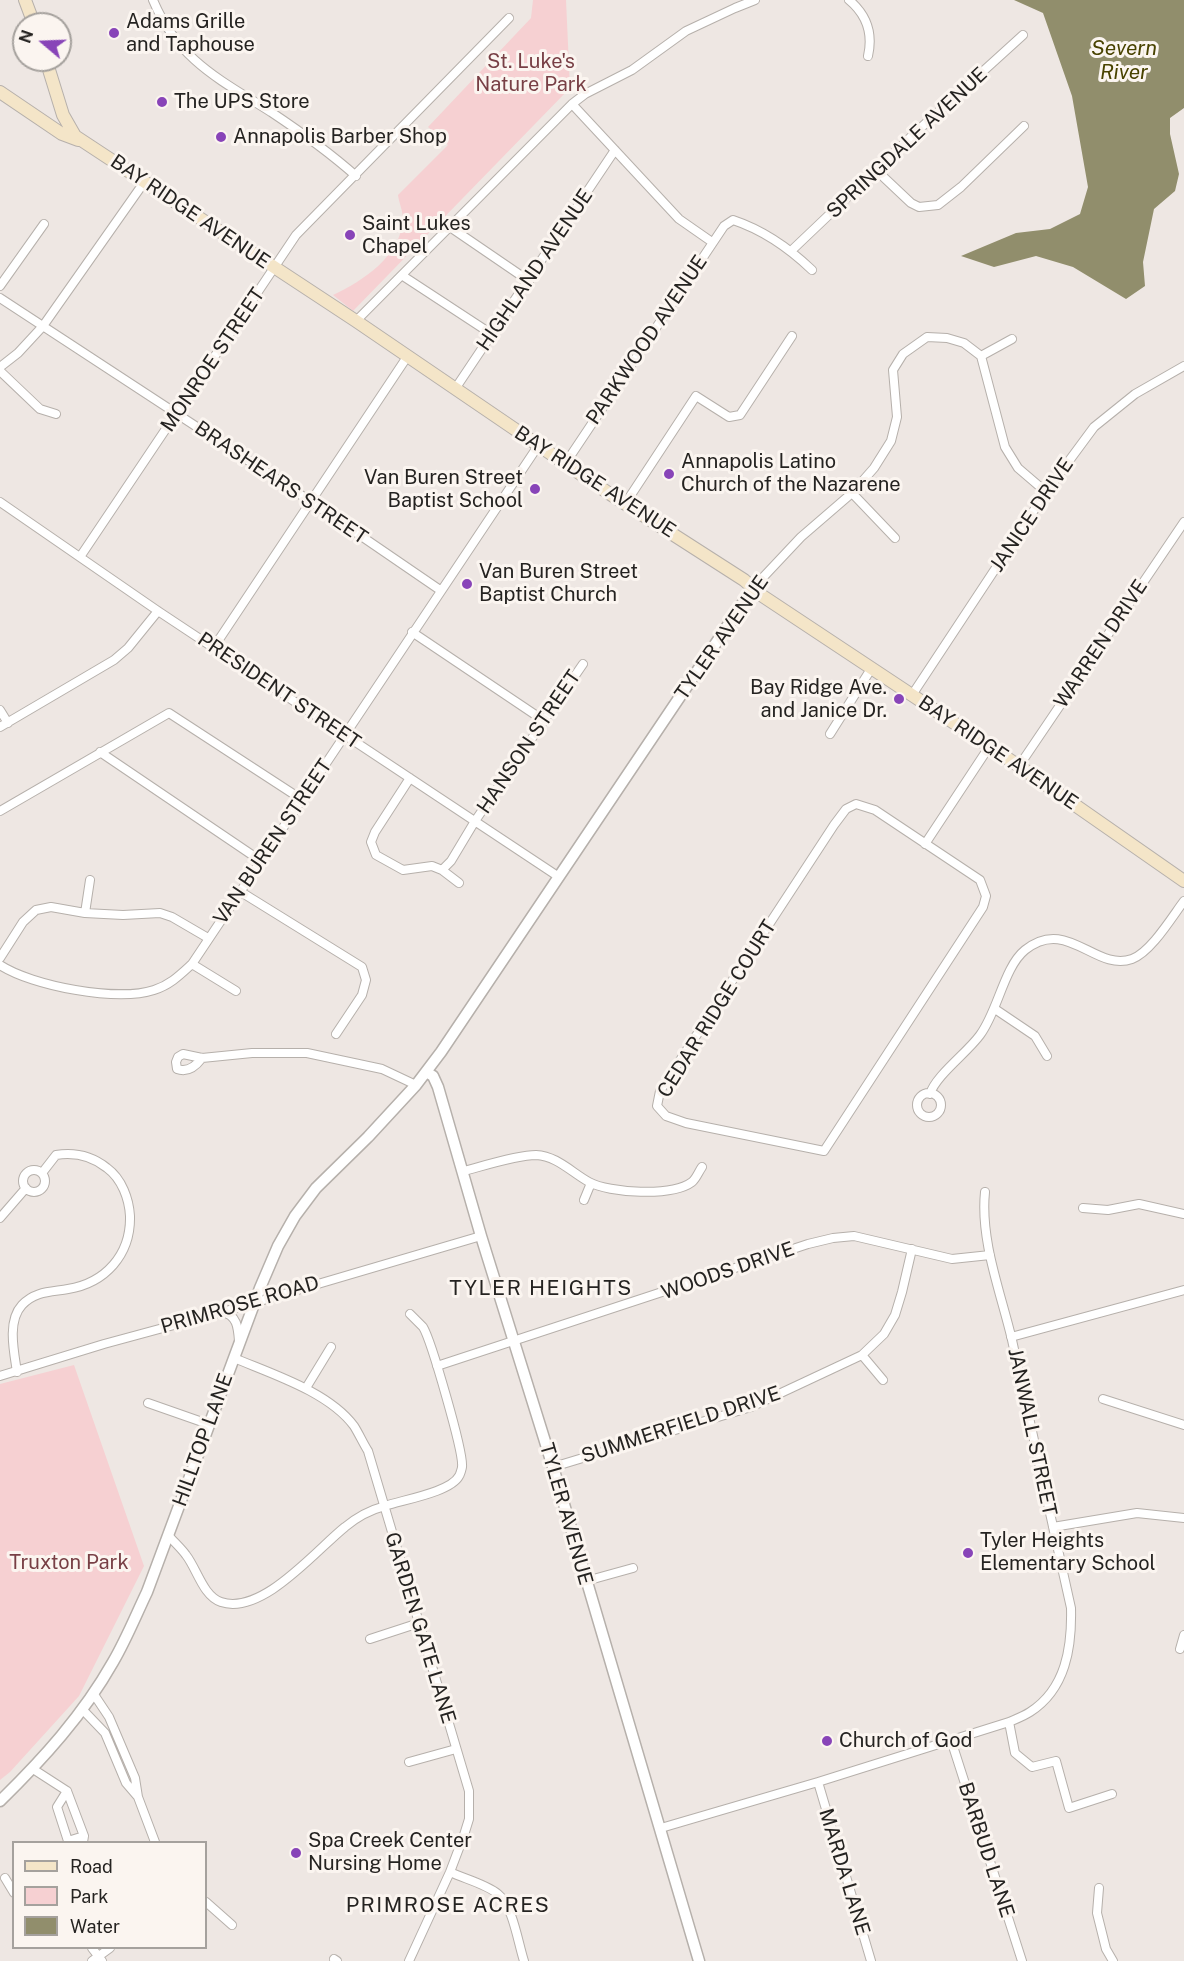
<!DOCTYPE html>
<html>
<head>
<meta charset="utf-8">
<style>
  body { margin:0 }
  #map { position:relative; width:1184px; height:1961px; overflow:hidden; background:#eee7e3; font-family:"Public Sans",sans-serif }
  canvas { display:block }
  .legend { position:absolute; left:12px; top:1841px; width:195px; height:108px; box-sizing:border-box; background:#fbf5f0; border:2px solid #a5a19d; margin:0; padding:8px 10px; list-style:none; font-size:18px; color:#252321 }
  .legend li { display:flex; align-items:center; gap:12px; height:30px }
  .legend b { width:30px; border:2px solid #a5a19d }
  .north { position:absolute; left:12px; top:12px; width:60px; height:60px; box-sizing:border-box; background:#fbf5f0; border:2px solid #a5a19d; border-radius:50%; rotate:289deg; font-size:16px; font-weight:700; line-height:24px; text-align:center; color:#252321 }
  .north::after { content:''; display:block; margin:auto; width:21px; height:27px; background:#8844b8; clip-path:polygon(50% 0,100% 100%,50% 72%,0 100%) }
</style>
</head>
<body>
<div id="map">
<canvas width="1184" height="1961"></canvas>
<ul class="legend">
<li><b style="height:8px;background:#f4e5c8"></b>Road</li>
<li><b style="height:16px;background:#f6d0d2"></b>Park</li>
<li><b style="height:16px;background:#918e6c"></b>Water</li>
</ul>
<div class="north">N</div>
</div>
<script>
const context = document.querySelector('canvas').getContext('2d');
context.lineJoin = 'round';
function paint(path, color) {
  context.fillStyle = color;
  context.fill(path, 'evenodd');
}
function strokePath(path, color, width, dash) {
  context.strokeStyle = color;
  context.lineWidth = width;
  context.lineCap = dash ? 'butt' : 'round';
  context.setLineDash(dash || []);
  context.stroke(path);
}
function write(font, color, halo, rows, align = 'center') {
  context.font = font + ' "Public Sans",sans-serif';
  context.lineWidth = 6;
  context.setLineDash([]);
  context.textBaseline = 'middle';
  context.strokeStyle = halo;
  context.fillStyle = color;
  for (const [text, x, y, turn = 0] of rows) {
    context.save();
    context.translate(x, y);
    context.rotate((+turn || 0) * Math.PI / 180);
    context.textAlign = isNaN(turn) ? turn : align;
    if (halo) context.strokeText(text, 0, 0);
    context.fillText(text, 0, 0);
    context.restore();
  }
}
const green = new Path2D(`
  M533,0H566L570,88L353,311L333,295C363,281 401,256 403,219C403,211 399,203 398,195L448,145L428,127L531,18Z
  M74,1365L144,1566L79,1696L10,1772L0,1780V1384Z`);
const water = new Path2D(`
  M1014,0H1184V108L1170,118V134L1179,174L1175,191L1154,209L1143,262L1145,286L1126,299L1073,267L1036,256L994,267L961,256L1016,233L1050,229L1080,214L1088,187L1072,96L1043,13Z`);
const minor = new Path2D(`
  M153,0C178,60 219,79 271,112C301,132 329,152 356,176
  M849,0C867,15 873,34 868,56
  M572,104L679,219L712,242
  M876,170L911,203L919,207L938,205L961,187L1024,126
  M450,227L529,281
  M791,251L915,133L1023,35
  M403,276L493,335
  M0,286L44,224
  M0,298L310,501L440,590
  M356,321L572,104L585,94L632,70L686,31L735,8L755,0
  M981,356L1012,339
  M0,367L18,353L43,326L145,181
  M0,371L40,409L56,414
  M455,389L615,150
  M565,464L724,226L733,220C763,230 789,248 812,270
  M852,493L895,538
  M0,502L158,611L559,877
  M625,504L696,396L729,417L740,415L792,336
  M80,557L296,235L509,18
  M753,588L801,537L852,493L874,468L891,441L897,417L893,370L903,354L927,337L947,338L964,343L981,356L1005,447L1018,468L1046,492
  M412,632L543,720
  M214,647L407,357
  M912,695L1046,492L1094,427L1135,394L1184,366
  M0,710L8,723
  M0,727L114,660L128,648L158,611
  M830,734L871,669
  M100,752L261,861
  M1019,766L1184,522
  M410,778L375,832L371,842L376,855L403,870L432,866L442,870L451,861L475,821L583,664
  M856,804L875,810L980,880L986,896L983,907L824,1151L686,1123L666,1116L657,1106L660,1091L834,825L846,809Z
  M0,811L169,713L301,799
  M925,844L989,747
  M442,870L459,883
  M241,892L362,967L366,980L362,995L336,1034
  M85,913L90,880
  M0,958L23,922L36,910L51,907L85,913L123,915L160,913L172,917L208,938
  M192,964L236,991
  M0,965C32,986 117,1002 154,990C170,985 180,975 192,964L538,446
  M995,1009L1035,1036L1047,1056
  M202,1058C196,1066 188,1073 177,1069L176,1062L178,1057L183,1054L202,1058L252,1053H307L382,1069L416,1085
  M917 1105a12 12 0 1 1 24 0a12 12 0 1 1-24 0Z
  M930,1094C936,1075 967,1053 980,1035C998,1011 1004,967 1025,950C1067,916 1095,972 1132,959C1151,952 1172,917 1184,901
  M23 1181a11 11 0 1 1 22 0a11 11 0 1 1-22 0Z
  M464,1171C483,1166 517,1155 536,1155C557,1156 571,1172 589,1182C609,1193 672,1197 692,1182C696,1179 699,1171 702,1167
  M584,1200L591,1183
  M1083,1208L1108,1210L1139,1204L1184,1214
  M0,1218L26,1188
  M222,1312C237,1315 238,1327 239,1341
  M1011,1337L1184,1290
  M862,1355L883,1380
  M234,1358C272,1374 329,1392 354,1426C359,1434 363,1443 368,1451L469,1791V1819L464,1835L450,1872L409,1961
  M437,1366L808,1244L833,1238L854,1236L952,1259L990,1255
  M17,1372C14,1352 7,1321 22,1305C35,1291 51,1292 68,1289C105,1283 131,1255 130,1216C129,1199 122,1179 107,1168C92,1156 75,1152 56,1155L42,1173
  M0,1376L104,1344L233,1309L481,1236
  M306,1388L331,1347
  M1103,1399L1184,1425
  M148,1403L208,1424
  M553,1467L751,1407L862,1355L884,1334L895,1315L902,1292L912,1249
  M1053,1527L1137,1513L1184,1518
  M168,1535C174,1542 181,1548 186,1555C197,1569 203,1596 221,1602C262,1616 316,1550 345,1527C357,1517 370,1510 385,1506C402,1500 451,1492 459,1476C460,1475 462,1468 462,1467C464,1453 431,1340 423,1327C419,1323 414,1318 410,1314
  M586,1581L633,1568
  M370,1639L419,1623
  M1180,1649L1184,1635
  M93,1693L109,1717L135,1778L138,1797L155,1842
  M82,1709L105,1733L126,1783L138,1797
  M1009,1722L1015,1753L1032,1767L1056,1761L1069,1808L1112,1794
  M951,1740L1022,1961
  M409,1762L456,1749
  M33,1769L67,1791L84,1836L83,1842
  M818,1782L871,1961
  M67,1791L57,1807L68,1841L84,1836
  M661,1828L818,1782L1009,1722C1016,1719 1024,1716 1030,1712C1066,1689 1072,1647 1071,1608C1051,1519 1032,1430 1012,1340C1001,1293 980,1241 985,1192
  M450,1872C465,1879 486,1884 498,1894C513,1906 518,1943 524,1961
  M5,1878L14,1893
  M1099,1888L1097,1913L1106,1949L1113,1961
  M206,1902L232,1925
  M92,1948L102,1961
  M334,1959L337,1961
  M92,1961L110,1948`);
const tertiary = new Path2D(`
  M426,1072L433,1076L438,1087L481,1236L553,1467L699,1961
  M0,1801C43,1759 83,1715 113,1662C126,1640 136,1615 147,1592L260,1288L278,1246L295,1216L316,1188L368,1137L416,1085L441,1052L753,588`);
const secondary = new Path2D(`
  M25,0L34,24
  M46,60L63,115L75,136L356,321L607,492L744,580L761,595L1019,766L1184,881
  M0,92L62,134L78,140`);
const markers = [
  [114,33,6,"#8844b8"],
  [162,102,6,"#8844b8"],
  [221,137,6,"#8844b8"],
  [350,235,6,"#8844b8"],
  [669,474,6,"#8844b8"],
  [535,489,6,"#8844b8"],
  [467,584,6,"#8844b8"],
  [899,699,6,"#8844b8"],
  [968,1553,6,"#8844b8"],
  [827,1741,6,"#8844b8"],
  [296,1853,6,"#8844b8"]
];
const poiNames = [
  ["Adams Grille",126,22],
  ["and Taphouse",126,45],
  ["The UPS Store",174,102],
  ["Annapolis Barber Shop",233,137],
  ["Saint Lukes",362,224],
  ["Chapel",362,247],
  ["Annapolis Latino",681,462],
  ["Church of the Nazarene",681,485],
  ["Van Buren Street",523,478,"right"],
  ["Baptist School",523,501,"right"],
  ["Van Buren Street",479,572],
  ["Baptist Church",479,595],
  ["Bay Ridge Ave.",887,688,"right"],
  ["and Janice Dr.",887,711,"right"],
  ["Tyler Heights",980,1541],
  ["Elementary School",980,1564],
  ["Church of God",839,1741],
  ["Spa Creek Center",308,1841],
  ["Nursing Home",308,1864]
];
const parkNames = [
  ["St. Luke's",531,62],
  ["Nature Park",531,85],
  ["Truxton Park",69,1563]
];
const streetNames = [
  ["SPRINGDALE AVENUE",907,143,-43],
  ["BAY RIDGE AVENUE",190,212,34],
  ["HIGHLAND AVENUE",535,270,-56],
  ["PARKWOOD AVENUE",647,340,-56],
  ["MONROE STREET",213,360,-56],
  ["BAY RIDGE AVENUE",595,482,33],
  ["BRASHEARS STREET",281,483,34],
  ["JANICE DRIVE",1032,515,-56],
  ["TYLER AVENUE",722,638,-55],
  ["WARREN DRIVE",1101,644,-56],
  ["PRESIDENT STREET",279,691,34],
  ["HANSON STREET",529,742,-56],
  ["BAY RIDGE AVENUE",998,753,34],
  ["VAN BUREN STREET",273,842,-56],
  ["CEDAR RIDGE COURT",717,1009,-58],
  ["WOODS DRIVE",728,1271,-19],
  ["PRIMROSE ROAD",240,1305,-16],
  ["SUMMERFIELD DRIVE",681,1425,-18],
  ["JANWALL STREET",1032,1432,78],
  ["HILLTOP LANE",203,1440,-70],
  ["TYLER AVENUE",566,1514,74],
  ["GARDEN GATE LANE",420,1628,73],
  ["BARBUD LANE",986,1850,72],
  ["MARDA LANE",844,1872,73]
];
const waterNames = [
  ["Severn",1124,49],
  ["River",1124,73]
];
const neighbourhoodNames = [
  ["TYLER HEIGHTS",541,1289],
  ["PRIMROSE ACRES",448,1906]
];
paint(green, '#f6d0d2');
paint(water, '#918e6c');
strokePath(minor, '#b6b0ab', 10);
strokePath(tertiary, '#b6b0ab', 13);
strokePath(secondary, '#b6b0ab', 14);
strokePath(minor, '#fff', 8);
strokePath(tertiary, '#fff', 10);
strokePath(secondary, '#f4e5c8', 12);
for (const [x, y, r, color] of markers) {
  const dot = new Path2D();
  dot.arc(x, y, r, 0, 2 * Math.PI);
  context.fillStyle = color;
  context.fill(dot);
  strokePath(dot, '#fbf5f0', 2);
}
write('20px', '#252321', '#fbf5f0', poiNames, 'left');
write('20px', '#783f45', '#fbf5f0', parkNames);
write('20px', '#252321', '#fbf5f0', streetNames);
write('italic 21px', '#494301', '#fbf5f0', waterNames);
context.letterSpacing = '1.5px';
write('21px', '#252321', '#fbf5f0', neighbourhoodNames);
context.letterSpacing = '0px';
</script>
</body>
</html>
